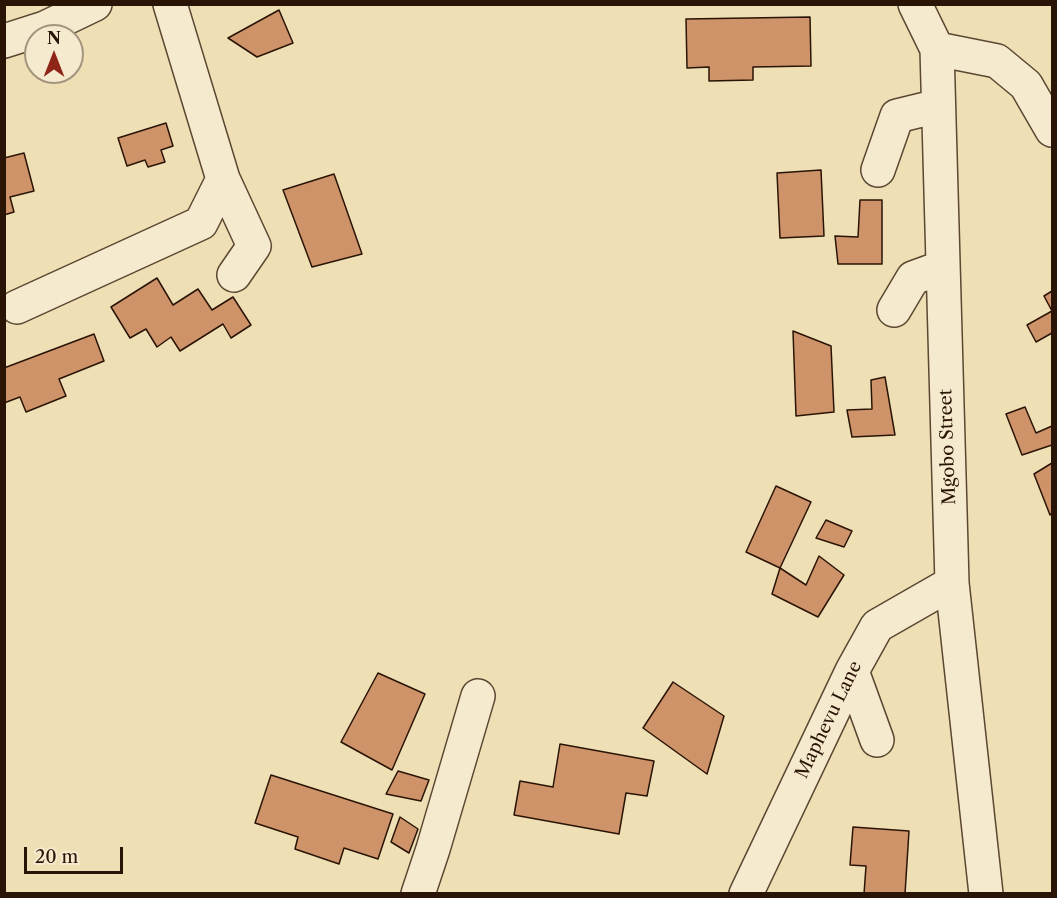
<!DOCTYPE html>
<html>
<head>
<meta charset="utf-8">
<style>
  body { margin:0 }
  #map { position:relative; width:1057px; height:898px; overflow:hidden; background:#efdfb4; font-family:"Libre Caslon Text",serif }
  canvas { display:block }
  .frame { position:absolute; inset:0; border:6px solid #2a1406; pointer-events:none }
  .north { position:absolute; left:24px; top:24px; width:60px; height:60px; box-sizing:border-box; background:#f5eace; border:2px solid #a4947e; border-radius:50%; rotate:0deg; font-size:16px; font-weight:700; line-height:24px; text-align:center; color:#2a1406 }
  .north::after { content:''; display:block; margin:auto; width:21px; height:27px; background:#8f2418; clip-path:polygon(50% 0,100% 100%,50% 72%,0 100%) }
  .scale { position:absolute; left:24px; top:847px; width:99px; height:27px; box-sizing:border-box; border:3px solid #2a1406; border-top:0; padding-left:8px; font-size:18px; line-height:21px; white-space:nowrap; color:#2a1406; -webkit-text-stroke:4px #f5eace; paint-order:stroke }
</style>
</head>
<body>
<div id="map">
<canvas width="1057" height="898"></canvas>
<div class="frame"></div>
<div class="north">N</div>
<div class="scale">20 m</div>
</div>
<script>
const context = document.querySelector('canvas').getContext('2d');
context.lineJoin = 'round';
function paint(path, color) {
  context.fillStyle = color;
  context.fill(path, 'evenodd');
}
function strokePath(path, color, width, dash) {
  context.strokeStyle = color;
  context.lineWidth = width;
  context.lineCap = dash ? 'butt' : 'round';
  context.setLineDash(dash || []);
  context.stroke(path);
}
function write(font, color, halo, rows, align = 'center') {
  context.font = font + ' "Libre Caslon Text",serif';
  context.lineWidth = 6;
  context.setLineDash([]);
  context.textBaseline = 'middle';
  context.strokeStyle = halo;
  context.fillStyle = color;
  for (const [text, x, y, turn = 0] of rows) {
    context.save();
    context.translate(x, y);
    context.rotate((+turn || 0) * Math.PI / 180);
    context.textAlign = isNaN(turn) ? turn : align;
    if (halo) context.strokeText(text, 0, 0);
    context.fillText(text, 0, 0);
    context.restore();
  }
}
const building = new Path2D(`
  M279,10L293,43L257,57L228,38Z
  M810,17L811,66L753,67V80L709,81V67L687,68L686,19Z
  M166,123L173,146L161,150L165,162L148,167L145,160L127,166L118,138Z
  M24,153L34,191L10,197L14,212L4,215V158Z
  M821,170L824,236L780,238L777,173Z
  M334,174L362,254L312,267L283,190Z
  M860,200H882V264H838L835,236L858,237Z
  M157,278L173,305L198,289L212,310L233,297L251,325L231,338L223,324L180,351L171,337L157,347L146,329L130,338L111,307Z
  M1052,291V333L1036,342L1027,325L1052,311L1044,296Z
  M793,331L831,346L834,412L796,416Z
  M94,334L104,361L59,379L66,396L26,412L20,397L4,403V368Z
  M885,377L895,435L852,437L847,410L872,409L871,380Z
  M1025,407L1036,433L1052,426V445L1022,455L1006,414Z
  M1052,463V513L1050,515L1034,474Z
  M776,486L811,502L780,568L746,552Z
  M826,520L852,531L844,547L816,538Z
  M819,556L844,575L818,617L772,594L780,568L806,585Z
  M378,673L425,694L392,770L341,742Z
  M673,682L724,716L707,774L643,728Z
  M560,744L654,761L647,796L626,793L619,834L514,815L520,781L553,787Z
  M398,771L429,780L421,801L386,794Z
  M271,775L393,814L378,859L344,848L339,864L295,849L298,837L255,823Z
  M400,817L418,829L409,853L391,842Z
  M853,827L909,831L905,894H864L866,866L850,865Z`);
const minor = new Path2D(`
  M915,4L937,49L952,583L986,894
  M4,41L45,28L95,4
  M937,49L997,61L1026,85L1052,130
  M878,170L897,116L938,106
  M223,179L254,246L234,275
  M17,307L201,223L223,179L170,4
  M894,310L913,278L943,267
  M852,671L877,740
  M418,894L433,849L478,696
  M746,894L852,671L877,626L952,583`);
const streetNames = [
  ["Mgobo Street",948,447,-92],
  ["Maphevu Lane",829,720,-64]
];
paint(building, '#ce9369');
strokePath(building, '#2a1406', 1.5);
strokePath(minor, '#5b4732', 36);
strokePath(minor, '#f5eace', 33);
write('18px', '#2a1406', '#f5eace', streetNames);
</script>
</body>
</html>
